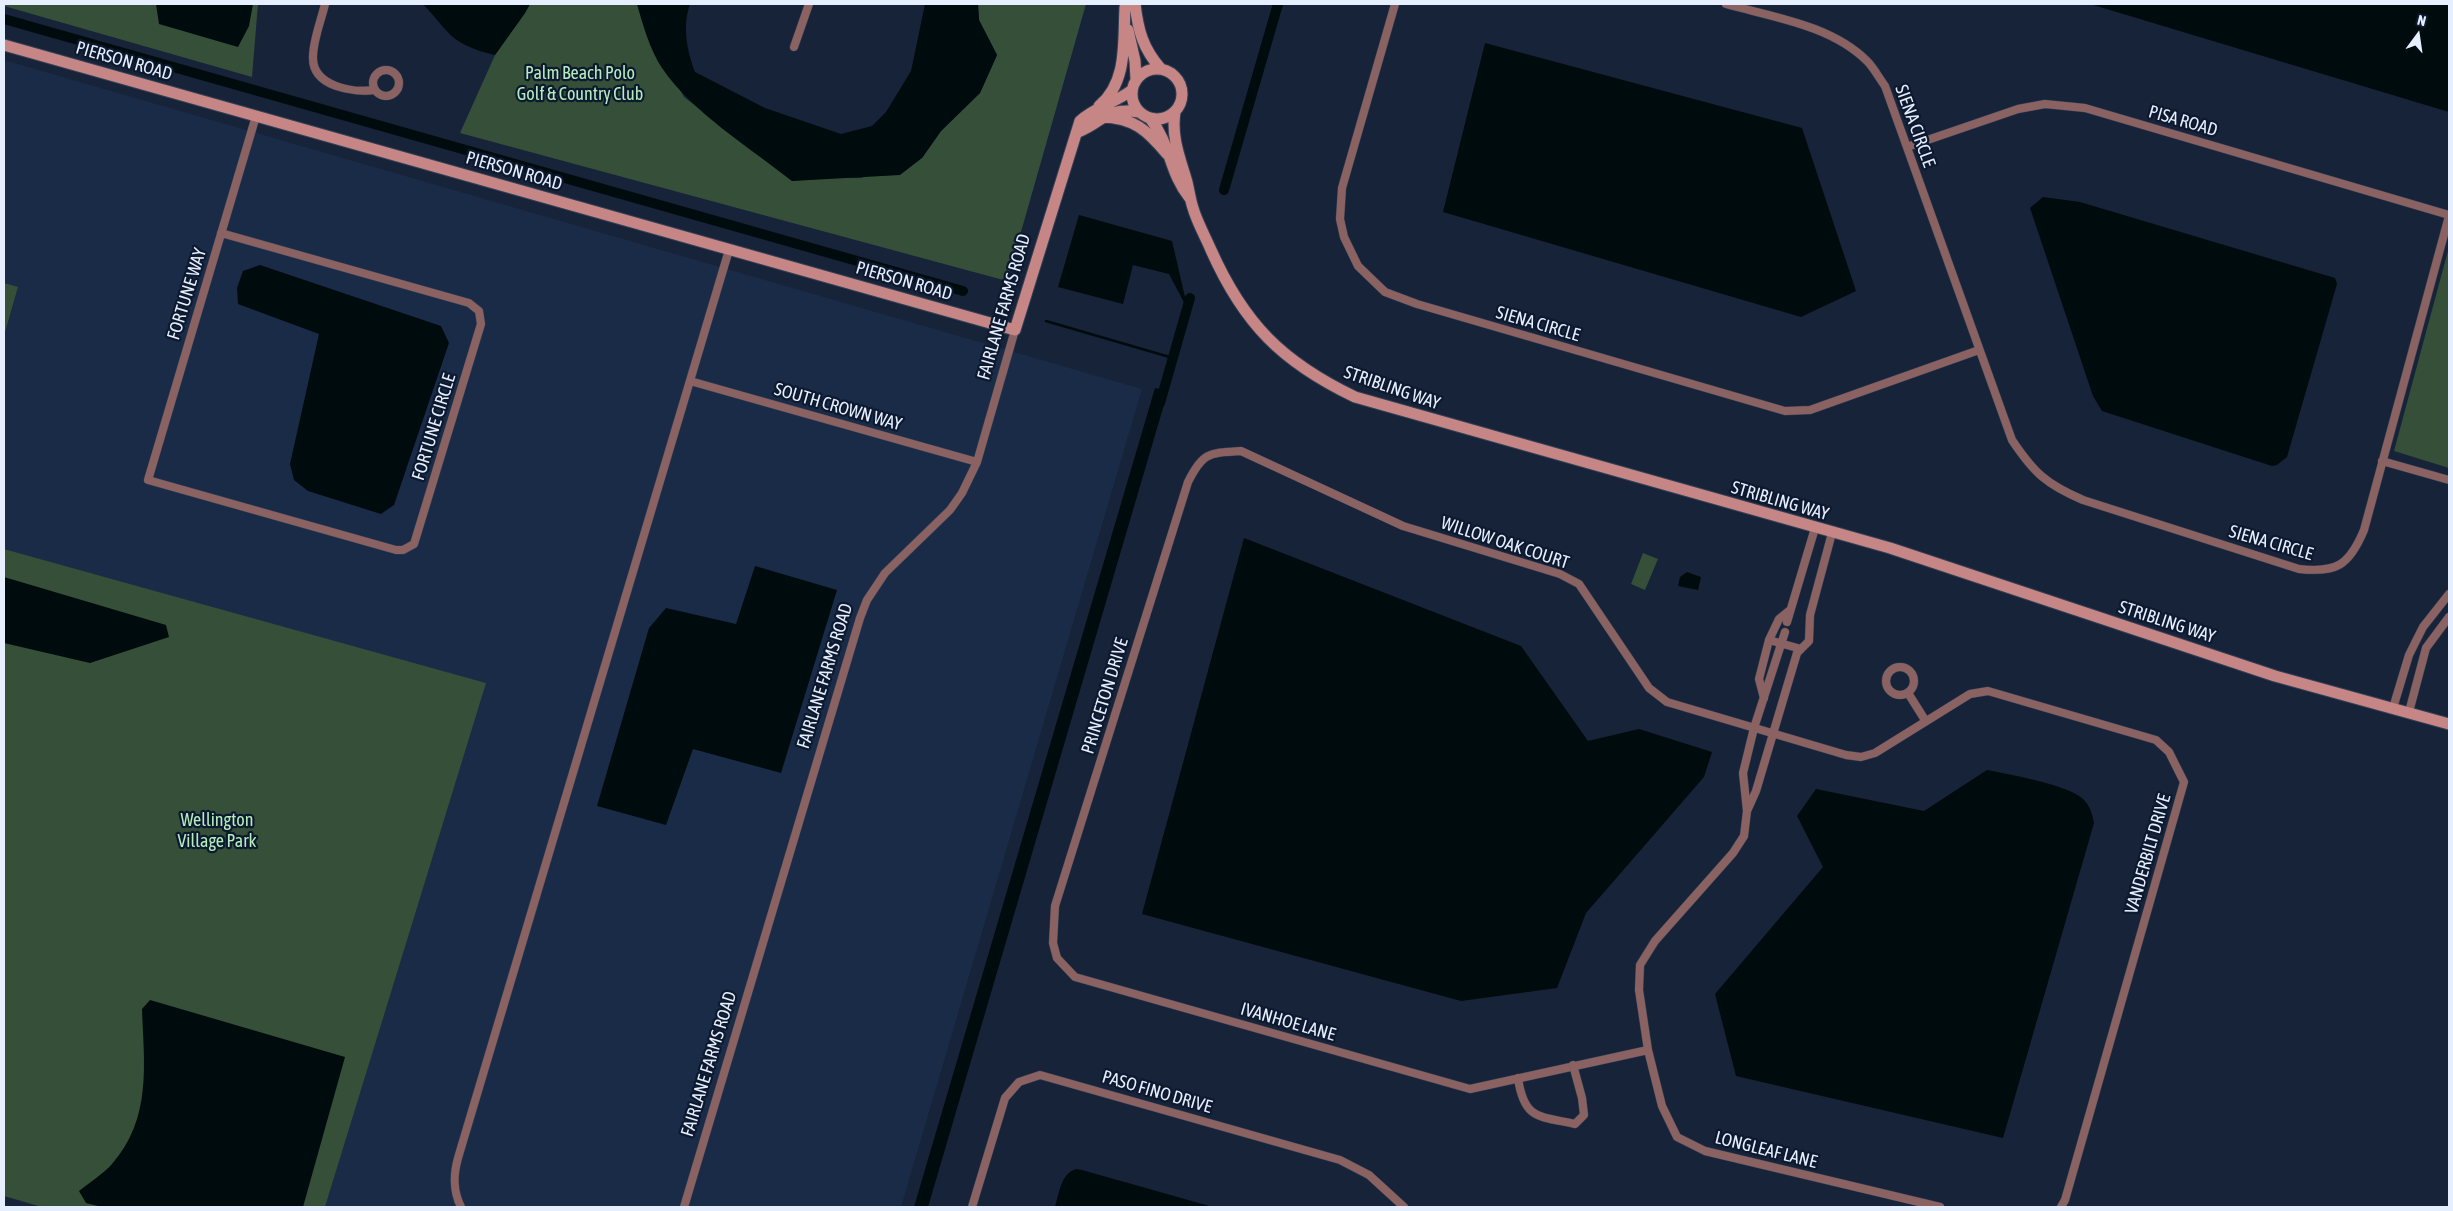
<!DOCTYPE html>
<html>
<head>
<meta charset="utf-8">
<style>
  body { margin:0 }
  #map { position:relative; width:2453px; height:1211px; overflow:hidden; background:#162339; font-family:"Asap Condensed",sans-serif }
  canvas { display:block }
  .frame { position:absolute; inset:0; border:5px solid #e6efff; pointer-events:none }
  .north { position:absolute; left:2393px; top:10px; width:50px; height:50px; -webkit-text-stroke:4px #0d192f; paint-order:stroke; rotate:14deg; font-size:14px; font-weight:700; line-height:20px; text-align:center; color:#e6efff }
  .north::after { content:''; display:block; margin:auto; width:18px; height:22px; background:#e6efff; clip-path:polygon(50% 0,100% 100%,50% 72%,0 100%) }
</style>
</head>
<body>
<div id="map">
<canvas width="2453" height="1211"></canvas>
<div class="frame"></div>
<div class="north">N</div>
</div>
<script>
const context = document.querySelector('canvas').getContext('2d');
context.lineJoin = 'round';
function paint(path, color) {
  context.fillStyle = color;
  context.fill(path, 'evenodd');
}
function strokePath(path, color, width, dash) {
  context.strokeStyle = color;
  context.lineWidth = width;
  context.lineCap = dash ? 'butt' : 'round';
  context.setLineDash(dash || []);
  context.stroke(path);
}
function write(font, color, halo, rows, align = 'center') {
  context.font = font + ' "Asap Condensed",sans-serif';
  context.lineWidth = 4.5;
  context.setLineDash([]);
  context.textBaseline = 'middle';
  context.strokeStyle = halo;
  context.fillStyle = color;
  for (const [text, x, y, turn = 0] of rows) {
    context.save();
    context.translate(x, y);
    context.rotate((+turn || 0) * Math.PI / 180);
    context.textAlign = isNaN(turn) ? turn : align;
    if (halo) context.strokeText(text, 0, 0);
    context.fillText(text, 0, 0);
    context.restore();
  }
}
const built = new Path2D(`
  M4,60L1142,389L901,1207H325L485,683L4,549V337L18,288L4,283Z`);
const green = new Path2D(`
  M4,4H258L252,77L4,6Z
  M530,4H637L643,24L684,97L792,181L825,178H861L922,158L941,131L980,93L997,55L979,20L978,4H1086L1007,281L460,133L495,55L525,13Z
  M2449,247V468L2394,451Z
  M4,283L18,287L4,336Z
  M4,549L486,683L325,1207H42L4,1196Z
  M1643,553L1658,559L1645,590L1631,584Z`);
const water = new Path2D(`
  M156,4H253L249,26L238,47L159,24Z
  M423,4H530L525,13L495,55C450,44 451,34 423,4Z
  M637,4H690C682,26 687,51 695,72L765,108L841,134L872,126L886,112L911,71L925,4H978L979,20L997,55L980,93L941,131L922,158L900,175L792,181C750,148 692,112 662,68C650,50 643,25 637,4Z
  M2090,4H2449V112Z
  M1485,43L1802,128L1856,291L1801,317L1443,212Z
  M2043,197L2080,202L2335,278L2337,284L2287,457L2277,465L2272,466L2102,411L2093,396L2030,208Z
  M1079,215L1172,241L1188,310L1169,274L1133,265L1123,304L1058,287Z
  M260,265L441,326L449,343L394,505L381,514L308,491L294,480L290,464L319,334L238,304L237,288L243,271Z
  M1155,388L1168,391L928,1207H914Z
  M1244,538L1521,646L1588,741L1639,729L1712,752L1704,777L1586,913L1557,988L1461,1001L1142,914Z
  M755,566L837,590L781,773L693,749L666,825L597,806L649,628L666,608L736,624Z
  M1687,572L1701,577L1698,590L1678,586L1680,577Z
  M4,577L166,625L169,637L90,663L4,643Z
  M1987,770C2007,774 2070,785 2083,799C2090,806 2092,813 2094,823L2003,1138L1736,1076L1715,994L1823,867L1797,816L1816,789L1924,811Z
  M150,1000L345,1057L303,1207H102L86,1203L79,1191C90,1182 103,1174 112,1164C152,1118 144,1065 142,1009Z
  M1076,1169L1082,1170L1213,1207H1055C1059,1194 1061,1173 1076,1169Z`);
const stream = new Path2D(`
  M1046,321L1173,358`);
const canal = new Path2D(`
  M4,19L963,291
  M1224,190L1278,4
  M1160,403L1190,298`);
const street = new Path2D(`
  M325,4C321,21 313,40 313,57C312,87 354,93 375,90
  M1395,4L1342,188L1340,219L1344,237L1358,266L1385,292L1417,304L1785,411L1810,410L1979,350
  M1726,4C1772,17 1831,25 1867,61C1874,68 1879,78 1885,86L2012,440C2034,473 2046,484 2083,500L2299,569C2336,573 2349,566 2364,530L2449,216
  M794,47L809,4
  M373 83a13 13 0 1 1 26 0a13 13 0 1 1-26 0Z
  M1907,147L2018,109L2045,104L2085,108L2449,215
  M221,233L469,303L479,311L481,324L414,544L403,550H396L148,480C184,359 220,237 256,116
  M690,381L977,462
  M2382,461L2449,480
  M1787,622L1815,528
  M1785,632L1754,728L1743,773L1747,811L1744,836L1733,853L1655,941L1640,965L1639,990L1648,1050L1662,1106L1677,1137L1705,1151L1940,1207
  M1769,640L1801,649
  M1886 681a14 14 0 1 1 28 0a14 14 0 1 1-28 0Z
  M1908,693L1925,720
  M1764,698L1759,679L1769,640L1779,619L1790,610
  M2393,708L2409,655L2423,627L2449,594
  M2409,712L2426,648L2449,617
  M1747,811L1756,791L1797,653L1809,641L1810,615L1832,533
  M1648,1050L1470,1089L1075,977L1057,958L1053,943L1055,906L1188,482C1203,452 1209,453 1241,451L1403,526L1560,574L1579,584L1649,688L1667,702L1846,755L1861,757L1875,753L1970,694L1988,691L2156,740L2169,752L2184,782L2065,1200L2061,1207
  M1518,1078C1524,1120 1539,1116 1575,1124L1584,1115L1582,1098L1573,1065
  M461,1207C453,1191 453,1176 458,1158L729,250
  M684,1207L860,618L867,600L885,573L950,510L962,493L977,462L1015,330
  M972,1207L1005,1098L1019,1082L1040,1075L1340,1160L1369,1175L1404,1207`);
const secondary = new Path2D(`
  M1135,4C1138,30 1143,49 1161,69
  M1128,30L1135,61L1136,79
  M4,45L1015,330L1080,121C1095,107 1115,103 1132,90
  M1132 94a25 25 0 1 1 50 0a25 25 0 1 1-50 0Z
  M1099,106C1128,82 1123,42 1125,7
  M1175,112C1171,137 1180,158 1187,182C1189,190 1190,199 1193,208C1197,222 1205,236 1211,250C1244,324 1282,362 1355,397L1890,548L2275,676L2449,724
  M1102,117C1134,118 1147,130 1167,154
  M1150,118C1171,145 1169,172 1189,197
  M1078,132C1104,122 1104,107 1139,112`);
const streetNames = [
  ["PIERSON ROAD",124,61,16],
  ["PISA ROAD",2183,121,16],
  ["SIENA CIRCLE",1915,126,70],
  ["PIERSON ROAD",514,171,16],
  ["PIERSON ROAD",904,281,16],
  ["FORTUNE WAY",187,294,-73],
  ["FAIRLANE FARMS ROAD",1004,307,-74],
  ["SIENA CIRCLE",1538,324,16],
  ["STRIBLING WAY",1392,388,19],
  ["SOUTH CROWN WAY",838,407,16],
  ["FORTUNE CIRCLE",434,427,-73],
  ["STRIBLING WAY",1780,501,16],
  ["WILLOW OAK COURT",1505,543,18],
  ["SIENA CIRCLE",2271,543,16],
  ["STRIBLING WAY",2167,622,18],
  ["FAIRLANE FARMS ROAD",825,676,-73],
  ["PRINCETON DRIVE",1105,696,-73],
  ["VANDERBILT DRIVE",2148,854,-74],
  ["IVANHOE LANE",1288,1022,16],
  ["FAIRLANE FARMS ROAD",709,1064,-73],
  ["PASO FINO DRIVE",1157,1092,16],
  ["LONGLEAF LANE",1766,1150,14]
];
const parkNames = [
  ["Palm Beach Polo",580,73],
  ["Golf & Country Club",580,94],
  ["Wellington",217,820],
  ["Village Park",217,841]
];
paint(built, '#1a2b47');
paint(green, '#364f39');
paint(water, '#000b0e');
strokePath(stream, '#000b0e', 2.5);
strokePath(canal, '#000b0e', 10);
strokePath(street, '#334055', 9);
strokePath(secondary, '#334055', 13);
strokePath(street, '#8b6262', 8);
strokePath(secondary, '#c78686', 11);
write('18px', '#e6efff', '#0d192f', streetNames);
write('18px', '#b5eebc', '#0d192f', parkNames);
</script>
</body>
</html>
